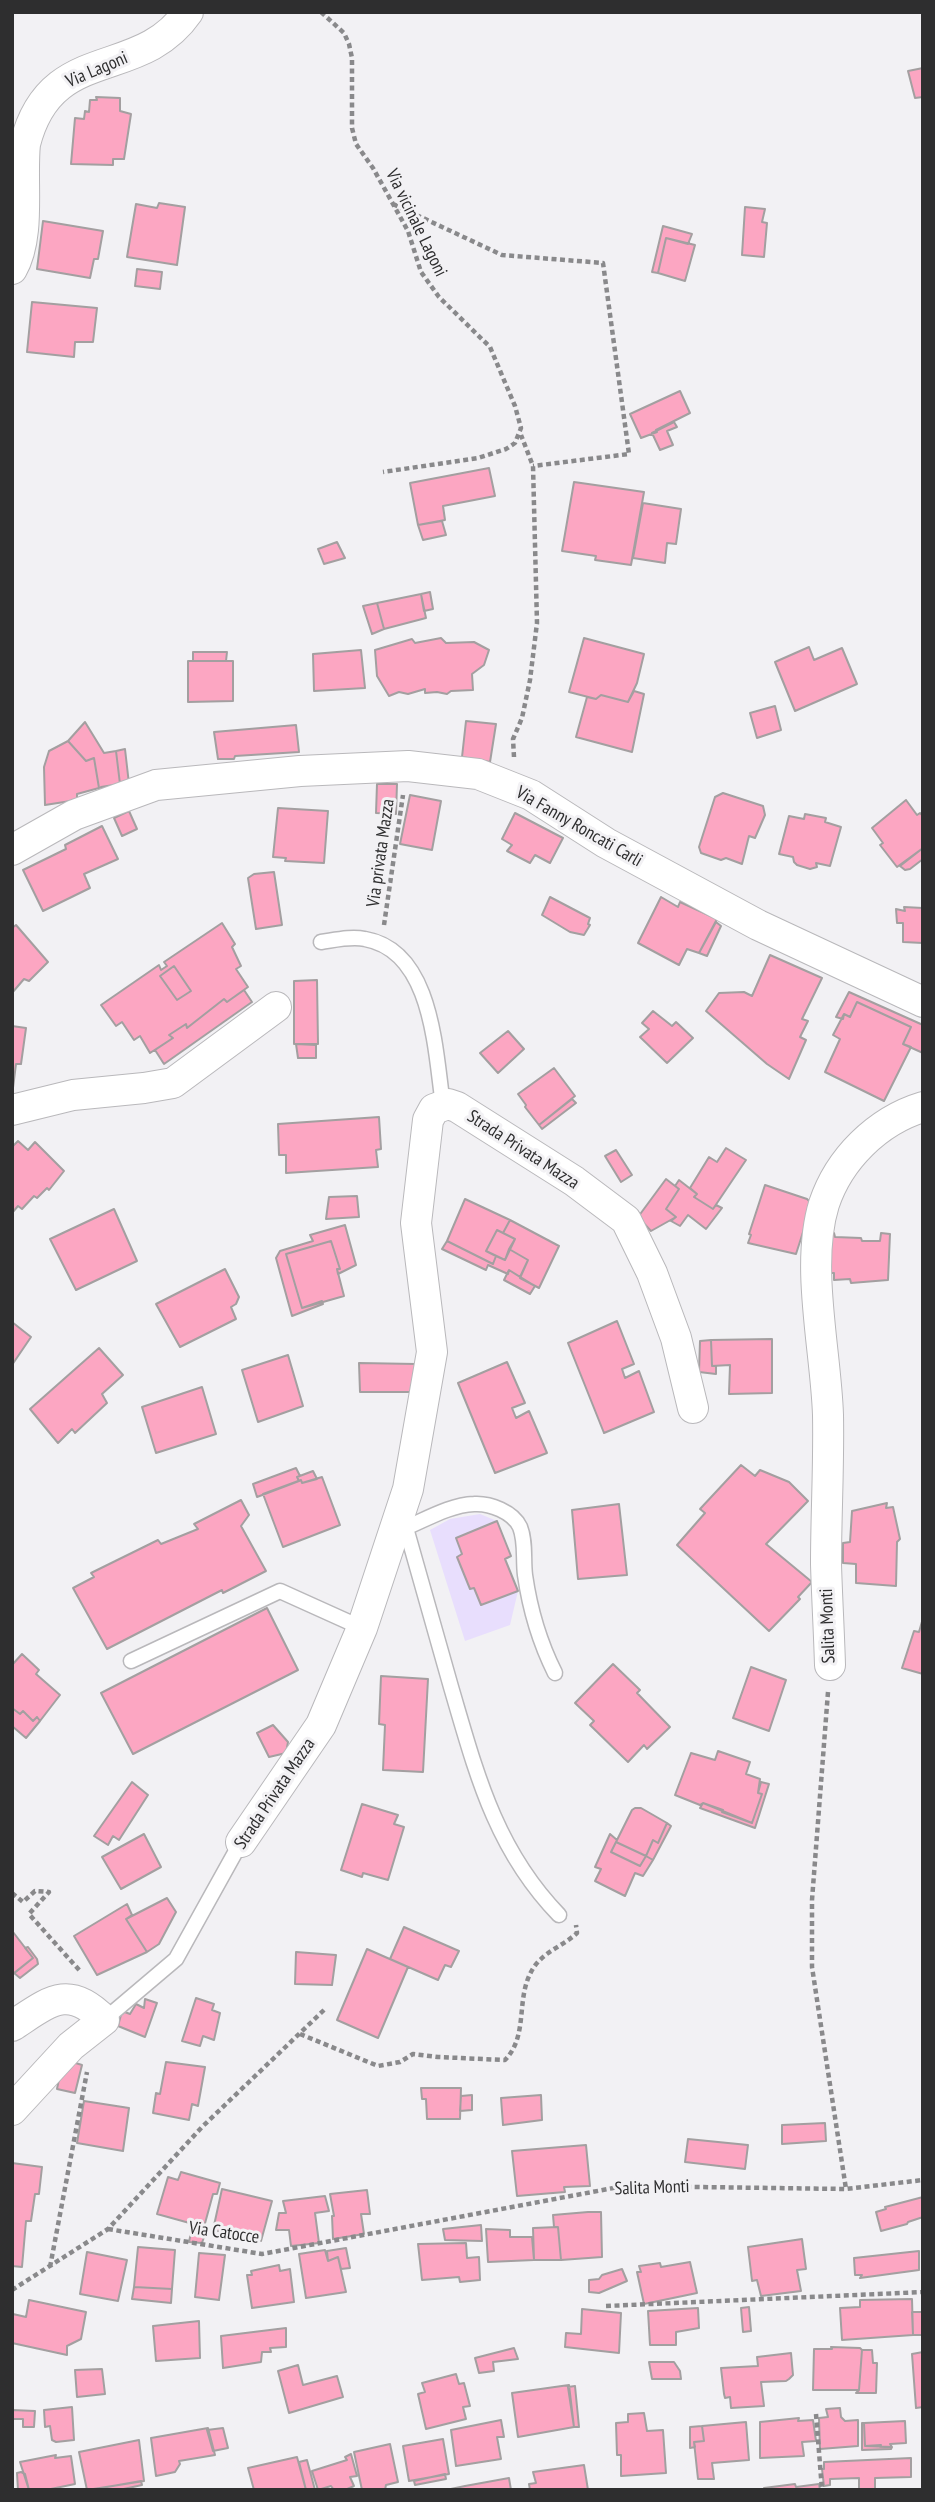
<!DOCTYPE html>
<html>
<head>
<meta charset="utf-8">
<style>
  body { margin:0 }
  #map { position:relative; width:935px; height:2502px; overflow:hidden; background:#f2f1f4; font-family:"PT Sans Narrow",sans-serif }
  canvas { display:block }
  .frame { position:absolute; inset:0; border:14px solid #2e2e2f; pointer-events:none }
</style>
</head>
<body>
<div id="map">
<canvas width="935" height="2502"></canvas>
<div class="frame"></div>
</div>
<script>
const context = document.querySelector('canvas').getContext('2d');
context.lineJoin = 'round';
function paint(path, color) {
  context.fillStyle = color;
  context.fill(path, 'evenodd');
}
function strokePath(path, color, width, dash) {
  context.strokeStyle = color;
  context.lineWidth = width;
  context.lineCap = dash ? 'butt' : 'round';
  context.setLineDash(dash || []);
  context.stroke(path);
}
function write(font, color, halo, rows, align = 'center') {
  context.font = font + ' "PT Sans Narrow",sans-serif';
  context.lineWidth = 6;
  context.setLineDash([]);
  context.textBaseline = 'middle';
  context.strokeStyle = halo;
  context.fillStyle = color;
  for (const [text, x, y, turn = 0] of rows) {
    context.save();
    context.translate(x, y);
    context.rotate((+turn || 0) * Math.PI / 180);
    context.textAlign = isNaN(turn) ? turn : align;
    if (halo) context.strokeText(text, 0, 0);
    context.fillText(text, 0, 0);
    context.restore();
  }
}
const green = new Path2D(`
  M480,1514L497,1521L456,1538L462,1554L457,1557L470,1589L474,1588L481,1605L518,1591L510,1625L465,1641L430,1530L450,1519Z`);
const building = new Path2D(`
  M923,68V97L915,98L908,71Z
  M96,97L120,98V111L131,114L124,159H113V165L71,164L75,118L84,119L85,111L89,112L90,100H97Z
  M159,203L185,207L177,265L127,257L136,204L157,208Z
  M745,207L765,209L762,222L767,223L764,257L742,255Z
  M43,221L103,231L98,259H94L90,278L37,269Z
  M663,226L692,234L688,244L666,238L658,273L652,272Z
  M666,238L695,245L685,281L658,273Z
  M137,269L162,272L160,289L135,286Z
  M32,302L97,308L93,342H75L74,357L27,352Z
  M680,391L690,413L656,430L657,432L641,438L630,414Z
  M674,422L677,427L667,431L673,445L660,450L652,433Z
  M489,468L495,496L443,506L445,520L418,525L410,483Z
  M574,482L644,492L631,565L595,560L596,556L562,551Z
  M643,503L681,509L676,544L667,543L665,563L633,558Z
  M442,521L446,535L423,540L418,525Z
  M337,542L345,558L324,564L318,549Z
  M430,592L433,609L424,611L421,594Z
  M421,594L426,618L384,629L377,603Z
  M377,603L384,629L372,634L363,606Z
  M441,638L446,643L474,642L489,650L484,665L472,674L473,690L451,691L447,694L437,692L425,693V689L408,694L399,692L389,696L377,676L375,650L412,639L415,643Z
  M584,638L644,654L637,683L628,702L601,695L596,699L569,692Z
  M809,647L814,660L842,648L857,684L795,711L775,662Z
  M361,650L365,688L314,691L313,654Z
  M193,652H227L226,661H193Z
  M188,661H233V701L188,702Z
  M634,691L644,694L632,752L576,737L587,697L596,699L601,695L628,702Z
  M775,706L781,730L757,738L750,713Z
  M466,721L496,724L490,762L462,757Z
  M85,722L104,753L116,751L120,784L99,788L94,758L86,761L68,741Z
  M296,725L299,752L235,756L234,759H218L214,732Z
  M68,741L86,761L94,758L99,788L77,794V800L45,805L44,767L49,751Z
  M125,749L129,784L103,789L101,787L120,784L116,751Z
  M377,784H397L396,814L376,813Z
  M723,793L763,806L765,815L755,838L749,836L742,864L726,858L721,860L701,853L699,847L715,797Z
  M410,795L441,801L432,850L400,844Z
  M906,800L917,815L920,813L923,816V848L897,867L880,845L883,843L872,828Z
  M278,808L328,811L324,863L285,861L286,858L273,857Z
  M129,811L137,829L122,836L114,818Z
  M515,813L563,838L550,863L535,855L530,863L507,851L512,845L502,839Z
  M805,814L826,818L825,822L841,827L830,866L816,863L817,867L810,869L797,865L794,862L793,857L779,854L789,816L804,819Z
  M102,826L118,859L84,874L90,888L43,911L23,870L66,849L65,845Z
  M923,848V859L910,869L905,870L900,866Z
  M274,872L282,925L256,929L248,878L254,874Z
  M550,897L590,918L588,924L590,925L584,935L570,932L542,915Z
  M661,897L678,907L680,902L717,919L699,953L687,949L679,965L638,943Z
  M904,907L923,908V943L903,942V923H897L896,909L905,911Z
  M716,922L721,926L707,956L699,953Z
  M222,923L235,944L232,947L241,966L236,969L248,987L227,1002L224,999L187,1028L186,1024L169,1035L173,1038L150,1053L140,1036L134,1040L122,1022L116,1026L101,1005L159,965L161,970L167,966L164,962ZM174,966L191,991L177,1000L160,976Z
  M16,925L48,962L29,981L24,979L12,993V928Z
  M770,955L822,978L802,1019L808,1021L800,1037L806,1040L789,1079L767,1064L706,1011L719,993L744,992L752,996Z
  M174,966L191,991L177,1000L160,976Z
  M317,980L318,1044H294V981Z
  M244,990L252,1002L164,1064L155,1050L173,1038L169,1035L186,1024L187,1028L224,999L227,1002Z
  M849,992L923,1025V1053L903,1044L911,1027L857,1002L850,1017L844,1014L843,1019L836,1017Z
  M857,1002L911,1027L903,1044L911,1047L884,1101L825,1072L840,1039L833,1035L844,1014L850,1017Z
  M653,1011L672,1026L676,1022L693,1038L667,1063L640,1037L649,1029L642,1023Z
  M12,1026L26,1028L21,1064H16L13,1088Z
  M508,1031L524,1049L498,1073L480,1053Z
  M296,1044L316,1045V1058H298Z
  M554,1068L575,1096L539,1125L525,1107L526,1105L518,1094Z
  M572,1099L576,1103L542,1129L539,1125Z
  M379,1117L381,1149L376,1150L378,1167L286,1173V1155H279L278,1124Z
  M18,1141L28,1150L35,1142L64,1171L49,1190L47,1188L37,1198L34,1196L22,1209L18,1206L12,1213V1147Z
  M726,1148L746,1160L713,1209L694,1197L697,1194L690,1188L709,1157L717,1162Z
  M616,1150L632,1175L621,1182L605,1156Z
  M666,1179L679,1189L666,1209L676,1217L651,1231L638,1217Z
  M679,1180L697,1194L694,1197L713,1209L716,1205L722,1208L706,1229L688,1215L680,1226L671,1221L676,1217L666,1209L679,1189L675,1186Z
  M765,1185L807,1199L812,1204L796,1254L748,1243L751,1235L749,1234Z
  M357,1196L359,1217L326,1219L329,1197Z
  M465,1199L510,1220L503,1233L497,1230L486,1251L496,1256L493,1264L447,1241Z
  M114,1209L137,1261L76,1290L50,1239Z
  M510,1220L559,1246L539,1288L520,1278L528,1260L509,1249L515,1239L503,1233Z
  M345,1225L356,1265L338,1274L337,1269H340L331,1241L286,1254L302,1308L322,1301L323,1304L292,1316L276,1258L280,1251L313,1241L310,1235Z
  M497,1230L515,1239L505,1260L486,1251Z
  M834,1233L835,1237L861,1238L862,1241H880L881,1233L890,1234L888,1280L851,1283L850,1279L834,1280V1273H823L825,1234Z
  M331,1241L340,1269H337L344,1296L302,1308L286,1254Z
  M447,1241L493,1264L496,1256L505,1260L509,1249L528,1260L520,1277L509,1270L508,1274L488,1265L486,1270L442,1249Z
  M225,1269L239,1297L236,1304L231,1307L236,1319L180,1347L156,1304Z
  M509,1270L535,1286L530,1294L504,1280Z
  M617,1321L634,1364L622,1369L625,1378L639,1371L654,1412L604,1433L568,1343Z
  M12,1322L31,1337L12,1365Z
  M772,1339V1393L729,1394L730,1365L712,1366L711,1340Z
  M711,1340L712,1366H716V1374L699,1372L700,1341Z
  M99,1348L123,1375L102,1394L107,1403L75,1433L72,1429L58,1443L30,1409Z
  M288,1355L303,1406L258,1422L242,1370Z
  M507,1362L525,1403L512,1408L516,1418L529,1411L547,1453L495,1473L458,1383Z
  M359,1363L416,1364L415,1392H360Z
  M202,1387L216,1434L156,1453L142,1407Z
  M741,1465L755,1476L760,1470L789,1482L808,1501L766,1544L812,1582L798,1597L800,1599L769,1631L677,1545L705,1513L700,1509Z
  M296,1468L300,1476L297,1477L299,1481L257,1497L253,1484Z
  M313,1471L317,1479L302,1483L301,1480L299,1481L297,1477Z
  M322,1477L340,1525L283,1547L263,1494L301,1480L302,1483Z
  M241,1500L249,1515L241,1526L266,1571L223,1593L222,1590L107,1649L73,1588L94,1577L91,1573L158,1540L161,1544L198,1529L194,1524Z
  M887,1503L886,1508L893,1507L900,1539L897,1542L896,1586L856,1583V1564L843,1563V1543L850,1542L852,1511Z
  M619,1504L627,1575L578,1579L572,1510Z
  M497,1521L511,1556L505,1559L518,1591L481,1605L474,1588L470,1589L457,1557L462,1554L456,1538Z
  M267,1608L298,1670L133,1754L101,1693Z
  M923,1618V1674L902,1668L914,1631L919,1632Z
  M22,1654L39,1670L36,1674L60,1695L40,1721L37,1717L33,1721L23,1711L20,1714L12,1708V1665Z
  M613,1664L640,1690L637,1693L670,1727L647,1749L644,1745L628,1762L590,1725L594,1721L575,1703Z
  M751,1667L786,1680L769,1731L733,1718Z
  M381,1676L428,1679L423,1772L383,1770L385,1725L379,1724Z
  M12,1708L20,1714L23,1711L33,1721L37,1717L40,1721L26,1738L12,1726Z
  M273,1725L288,1742L286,1753L269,1757L257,1733Z
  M718,1751L750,1762L746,1774L760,1779L758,1793L762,1794L752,1823L722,1812L723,1810L703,1803L700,1805L675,1795L691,1753L715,1760Z
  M132,1782L148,1795L119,1840L113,1836L108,1845L94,1836Z
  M761,1782L769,1784L755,1828L700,1808L703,1803L752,1823L762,1794L758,1793Z
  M362,1804L398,1815L394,1824L404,1827L388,1880L363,1873L362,1877L341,1870Z
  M635,1808H641L667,1823L658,1843L653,1840L646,1856L616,1842L632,1810Z
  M667,1823L671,1826L653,1860L646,1856L653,1840L658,1843Z
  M144,1834L161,1867L121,1889L102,1857Z
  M610,1834L617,1840L611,1852L640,1866L646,1856L653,1860L643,1876L635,1873L625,1896L595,1881L601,1869L595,1867Z
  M616,1842L646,1856L640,1866L611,1852Z
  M167,1898L176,1912L159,1944L147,1952L126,1919Z
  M127,1904L132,1915L126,1919L147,1952L97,1975L74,1936Z
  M404,1927L459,1951L451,1967L445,1965L438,1980L390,1959Z
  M13,1932L33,1958L12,1975V1932Z
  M28,1947L37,1959L38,1964L20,1978L14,1973L33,1958L25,1948Z
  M367,1949L408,1967L378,2038L337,2020Z
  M296,1952L336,1955L332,1985L295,1984Z
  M196,1998L214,2004L212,2010L220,2013L214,2040L203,2036L200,2046L182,2041Z
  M145,1999L157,2003L145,2037L118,2026L122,2011L130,2014L136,2004L144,2008Z
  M66,2060L82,2065L75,2093L57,2089L61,2069Z
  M166,2062L205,2067L198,2106L192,2104L189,2120L153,2113L156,2093L160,2094Z
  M421,2088H461L460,2119H427L426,2099H422Z
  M472,2095V2110L460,2111L461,2096Z
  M541,2095L542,2120L503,2125L501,2098Z
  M84,2101L129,2108L123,2151L77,2143Z
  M825,2123L826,2141L782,2144V2125Z
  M688,2139L748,2145L745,2169L685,2162Z
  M586,2145L590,2186L564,2187L565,2192L517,2196L512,2151Z
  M12,2163L42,2167L39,2194H35L31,2221H26L22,2267L12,2266Z
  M181,2172L220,2183L217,2194H213L204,2227L157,2214L168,2177L178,2180Z
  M222,2189L272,2201L261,2241L213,2230Z
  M367,2190L370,2214H361L364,2234L333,2239L332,2216H334L330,2194Z
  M325,2196L329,2211L315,2213L319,2243L291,2246L289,2230H276L279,2213H286L283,2201Z
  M923,2197V2217L908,2222L907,2224L881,2231L876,2212L886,2209L885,2207Z
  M588,2212H601L602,2257L561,2260L558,2227H554L553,2215Z
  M481,2225L482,2241L445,2240L443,2229Z
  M558,2227L561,2260H534L533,2228Z
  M192,2228L206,2231L202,2243L189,2242Z
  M486,2229L510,2230V2237H532L534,2260L488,2262Z
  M802,2239L806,2269L797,2270L801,2291L761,2296L757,2280L752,2281L748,2247Z
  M466,2243L467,2258L479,2257L480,2280L460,2282L459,2277L422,2280L418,2244Z
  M138,2247L175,2250L172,2289L134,2287Z
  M346,2248L350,2268L341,2269L338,2257L328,2261L327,2251Z
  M325,2250L328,2261L338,2257L346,2292L306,2298L299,2254Z
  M919,2251V2270L860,2278L862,2275H855L854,2258Z
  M87,2252L127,2260L118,2301L80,2294Z
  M199,2253L225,2255L219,2300L195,2297Z
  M690,2262L697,2293L644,2304L637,2272H641L639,2266L660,2263L661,2267Z
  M279,2265L280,2271L290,2269L294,2302L252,2308L247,2275H252L251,2271Z
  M622,2269L627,2281L599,2293L589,2292V2280L599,2279L602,2275Z
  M134,2287L172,2289L171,2303L132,2299Z
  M912,2299L913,2335L842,2340L840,2308L860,2307V2300Z
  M29,2300L86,2312L81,2339L67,2346V2355L12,2343L13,2314L26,2317Z
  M749,2307L751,2331L743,2332L741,2308Z
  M698,2308L699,2328L676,2332V2345H650L648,2311Z
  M582,2309L621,2313L619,2353L565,2347L566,2333L581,2334Z
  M912,2312H923V2335H913Z
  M199,2321L200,2358L156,2361L153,2326Z
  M286,2328V2347L270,2348L271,2352H262L261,2362L223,2368L221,2336Z
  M831,2347L860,2348L862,2350L859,2390H813L814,2349H832Z
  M514,2348L518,2359L493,2362L494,2371L479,2373L475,2358Z
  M862,2350H872L873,2363H877L876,2393H856L859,2390Z
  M923,2352V2407L916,2408L912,2354Z
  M791,2353L793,2375L789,2379L786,2381L761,2382L764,2406L731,2408L730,2397L725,2398L724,2394L721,2368L758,2366L757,2357Z
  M649,2362H674L680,2371L681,2379H652Z
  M298,2365L303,2385L337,2376L343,2397L289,2413L278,2371Z
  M102,2369L105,2394L77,2397L75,2370Z
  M456,2374L459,2384L464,2383L470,2406L463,2407L466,2419L426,2429L418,2394L425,2392L422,2383Z
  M569,2385L574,2427L518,2437L512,2393Z
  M575,2386L579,2427H574L568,2387Z
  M72,2407L74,2440L56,2442L52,2440L50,2426L45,2427L44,2410Z
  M840,2408L841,2417L845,2421L858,2420V2446L820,2449L819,2418L828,2417L826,2409Z
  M12,2410L35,2411L34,2427H23V2419H12Z
  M644,2413L647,2431L663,2430L666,2473L621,2476V2455H617L616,2423L628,2422V2414Z
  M799,2418L798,2421L813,2420L816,2441L802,2442L804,2456L760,2458V2422Z
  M501,2420L504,2437H497L501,2459L456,2466L451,2430Z
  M905,2421L906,2443L890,2444L892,2447L865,2446L864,2423Z
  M746,2422L749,2460L712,2463L714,2479H698L694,2442L704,2441L702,2426Z
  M862,2423H864L865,2446L881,2445L880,2447H892L891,2449L862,2450Z
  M702,2426L704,2441L694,2442L695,2447L690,2448V2427Z
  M208,2428L215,2455L179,2461L180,2464L175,2472L156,2476L151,2438Z
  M223,2428L228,2448L213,2451L207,2430Z
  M443,2439L449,2474L409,2481L403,2446Z
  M139,2440L144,2481L87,2490L79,2452Z
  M390,2444L398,2482L386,2485L385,2490H362L354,2452Z
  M351,2454L357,2476L350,2477L354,2486L345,2490H334L331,2486L318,2490L312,2471L347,2460L345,2457Z
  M56,2455L55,2458L71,2456L75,2484L46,2490H29L20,2462Z
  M297,2457L306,2490H254L248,2468Z
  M911,2458V2477L875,2478V2490H859V2478L830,2479V2485L824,2486L822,2469H824V2462Z
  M307,2460L315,2490H306L299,2462Z
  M584,2465L588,2490H530L529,2484L536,2483L533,2472Z
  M21,2472L25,2474L29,2490H18L17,2473Z
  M445,2474L446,2479L415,2485L414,2481Z
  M509,2478L511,2490H446L465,2486Z
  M141,2481L142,2485L119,2490H90Z
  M795,2484L796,2487L819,2484L820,2490H764V2488Z`);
const path = new Path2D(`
  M321,12L344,33L349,44L352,58V128L356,144L373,168L408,231L421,272L439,297L490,347L515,406L521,428L515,443L506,449L478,458L383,472
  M393,204L502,255L603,263L629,454L533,466
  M514,757L513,739L522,718L530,680L537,623L533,466L521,435
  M384,925L403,795
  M828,1692L812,1900V1967L846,2189
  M12,1893L23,1902L35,1891L49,1892L29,1914L80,1971
  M300,2034L378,2066L400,2062L413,2054L438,2057L505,2060C530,2034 514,1997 534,1967C545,1951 563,1946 577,1933L576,1925
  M108,2229L262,2254L624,2186L846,2189L923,2180
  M50,2267L87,2072
  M12,2290L108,2229L202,2127L324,2010
  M606,2306L923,2292
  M816,2414L822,2490`);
const service = new Path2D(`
  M321,942C335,940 351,936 365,939C433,951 435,1051 443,1105
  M406,1528C421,1581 436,1634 451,1687C476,1772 495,1849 559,1915
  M398,1531C422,1522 448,1505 474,1504C490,1503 513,1512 520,1527C526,1542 523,1559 525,1575C530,1610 539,1641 555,1673
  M131,1661L280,1591L362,1628
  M104,2020L176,1959L241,1842`);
const minor = new Path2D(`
  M12,269C31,236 21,182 25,144C51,41 139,83 188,12
  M12,850L74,815L156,785L300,771L408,766L478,774L531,795L606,843L758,925L923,1002
  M12,1110L73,1095L144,1088L173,1083L276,1007
  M830,1665C829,1631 827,1598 826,1564C826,1514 829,1465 828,1415C826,1351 805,1265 824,1204C839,1159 877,1121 923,1107
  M241,1842L321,1725L362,1628L408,1489L432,1352L416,1223L428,1120L434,1109L448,1104L457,1107L574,1181L626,1220L652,1273L676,1338L693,1408
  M12,2026C49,2002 68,1983 104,2020L71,2046L12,2110`);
const streetNames = [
  ["Via Lagoni",97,70,-23],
  ["Via vicinale Lagoni",416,223,64],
  ["Via Fanny Roncati Carli",579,827,30],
  ["Via privata Mazza",381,853,-82],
  ["Strada Privata Mazza",523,1150,33],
  ["Salita Monti",828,1626,-92],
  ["Strada Privata Mazza",275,1794,-56],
  ["Salita Monti",652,2188,-2],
  ["Via Catocce",224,2233,8]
];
paint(green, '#e8defd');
paint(building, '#fca6c2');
strokePath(building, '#a39fa0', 2);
strokePath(service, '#b9b8bb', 17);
strokePath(minor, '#b9b8bb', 32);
strokePath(path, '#89898b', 4.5, [5, 3.5]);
strokePath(service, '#fff', 14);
strokePath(minor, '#fff', 30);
write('18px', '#2e2e2f', '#f2f1f4', streetNames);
</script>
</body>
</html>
